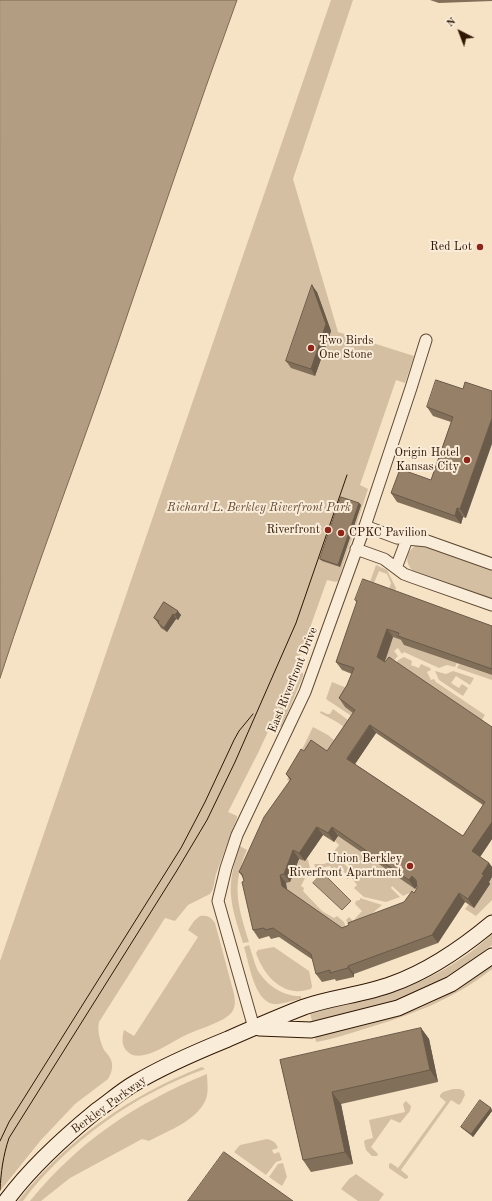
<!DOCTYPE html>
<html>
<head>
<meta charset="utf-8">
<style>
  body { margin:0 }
  #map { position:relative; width:492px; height:1201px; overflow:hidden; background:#f6e2c4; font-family:"Old Standard TT",serif }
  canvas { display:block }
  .north { position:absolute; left:440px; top:12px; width:40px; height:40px; -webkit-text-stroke:3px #f9ecd9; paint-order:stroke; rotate:318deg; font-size:11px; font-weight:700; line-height:16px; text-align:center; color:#2f1704 }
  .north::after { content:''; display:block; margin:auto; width:14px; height:18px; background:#2f1704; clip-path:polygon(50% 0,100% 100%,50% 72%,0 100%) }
</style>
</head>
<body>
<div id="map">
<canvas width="492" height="1201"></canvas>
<div class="north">N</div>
</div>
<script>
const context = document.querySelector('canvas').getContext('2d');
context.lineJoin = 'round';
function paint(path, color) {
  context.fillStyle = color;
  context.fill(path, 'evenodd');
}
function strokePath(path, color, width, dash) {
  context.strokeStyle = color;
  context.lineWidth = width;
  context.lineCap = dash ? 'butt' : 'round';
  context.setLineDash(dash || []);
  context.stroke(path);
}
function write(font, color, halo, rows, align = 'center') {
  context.font = font + ' "Old Standard TT",serif';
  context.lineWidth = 4;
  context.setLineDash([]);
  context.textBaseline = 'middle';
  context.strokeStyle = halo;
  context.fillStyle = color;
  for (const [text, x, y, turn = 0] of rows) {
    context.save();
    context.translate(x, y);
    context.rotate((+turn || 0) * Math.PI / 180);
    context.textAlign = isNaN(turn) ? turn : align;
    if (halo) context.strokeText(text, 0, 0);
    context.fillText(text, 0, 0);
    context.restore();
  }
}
const green = new Path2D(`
  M331,0H353L293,179L338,332L414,356L405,383L396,380L360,485L368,489L338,581L336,582L327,580L295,670L303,673V676L282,726L280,727L272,723L258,753L228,812L237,816V818L216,874L213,889L210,894L188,905L175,921L165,918L99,1022C97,1031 100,1041 104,1050C106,1053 109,1055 110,1058C114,1064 112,1073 108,1079L75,1104L41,1140L0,1191V961Z
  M417,545H424L492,569V600L413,571C404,562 406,551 417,545Z
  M376,565L387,570L396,588L395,591L389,589L391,583L387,574L379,571L374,583L370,582Z
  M393,637L457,663L455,667L447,665L439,668L404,652L402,654L398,648L394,651L398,656L392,663L385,659Z
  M404,657L412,661L411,665L419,668L421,664L430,668L431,670L427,672L431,680L434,679L436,682L485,715L480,723L395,666L398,660Z
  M459,664L492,675V680L457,668Z
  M435,671L446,674L453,671L474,678L470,685L456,676L451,683L459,688L462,684L468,688L463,696L439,680Z
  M332,682L354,691L361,718L359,721L326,699Z
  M333,709L355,725L344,727L337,722L320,713L321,711L327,714H330Z
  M313,727L328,735L341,746L292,782L287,780Z
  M338,836L415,889L414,891L403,896L392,886L391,888L400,897L386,902L364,897L354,888L357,885L351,877L347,879L346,877L347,874L334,867L332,869L330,866L316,869L314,864H324L339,859L356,875L358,874L348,864L349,857L346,855L327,860C331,854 335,851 339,845L335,841Z
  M240,846L247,850C231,886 238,906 249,942L243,943C230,902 225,888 240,846Z
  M299,859L305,861L307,859L308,860L310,868L301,886L304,888L303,891L322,911L334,918L337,916L344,922L349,935L288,895L286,883L290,882Z
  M492,877V900L476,916L465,909L469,904L474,907Z
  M360,898L382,905L368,917L348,924L346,920L349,917L353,921L362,911L355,904L356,901L360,900Z
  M200,916C207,915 211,917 215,923L234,994C235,1000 236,1006 232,1012C225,1022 198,1029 186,1035C172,1041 141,1065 128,1052C121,1046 122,1038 124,1030L134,1036L198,937L188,930L194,921Z
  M492,934V945C462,969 429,990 392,1002C366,1010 338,1015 312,1021L310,1013C380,997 438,985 492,934Z
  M249,945C252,953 254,962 257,969C265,984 283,997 301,996V999C293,1000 281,1005 273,1004C254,1000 249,963 244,947Z
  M274,947L309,971L312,986L311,989C306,990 300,992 295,991C275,989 262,970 256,953L258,950Z
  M492,965V969C451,1001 413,1014 364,1029C348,1034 333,1039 316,1042L315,1036C341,1031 367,1025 392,1018C429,1007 462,988 492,965Z
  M202,1067L205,1069C137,1093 67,1142 23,1201H18C66,1140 130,1095 202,1067Z
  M207,1074C207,1082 209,1091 206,1099C197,1121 169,1130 149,1141L142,1139L70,1178L41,1201H30C79,1141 136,1103 207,1074Z
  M453,1089H460L464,1091L465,1095L461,1103L459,1105L451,1100L401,1170L408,1176V1178L405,1179L389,1168V1164L391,1163L398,1168L446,1102L440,1097V1095L443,1092Z
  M406,1101L411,1106L410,1111L400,1123L391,1119L371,1147L378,1154L377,1156H372L366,1150L364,1142L365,1140L373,1138L369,1120L405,1112L403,1104Z
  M267,1139C272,1140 276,1142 278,1148L272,1150L274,1154L279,1152L282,1160L276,1162L266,1175L234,1152L240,1145Z
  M283,1163L287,1177L282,1186L269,1177L278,1164Z
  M356,1174L384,1194L379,1201H358L341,1189L349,1179Z`);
const water = new Path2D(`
  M0,0H237C195,115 156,232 116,348C78,458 36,567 0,678Z
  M323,873L351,901L342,910L313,883Z`);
const street = new Path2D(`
  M365,526L397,538L427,541L492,564
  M356,549L384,559L404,574L412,577L492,605
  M396,568L407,539
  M254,1028L218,901L226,868L237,835L305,692L365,526L411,388L426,340`);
const secondary = new Path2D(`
  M259,1028L311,1030L398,1008L451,984L492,956
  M6,1201C31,1167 63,1138 96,1111C109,1102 121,1091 135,1083C165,1065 196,1052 228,1039C253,1028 278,1017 304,1007C332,997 363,995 392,984C429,971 462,948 492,923`);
const tram = new Path2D(`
  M0,1141L9,1122L181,848L205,802L234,740L239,731L253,714
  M0,1190C1,1172 3,1156 9,1138L176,872L207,820L235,762L296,623L347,475`);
const wall = new Path2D(`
  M430,0H492V1L439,3Z
  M317,292L331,331L315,376L291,368L286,361Z
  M463,389L466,518L463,517L461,524L397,502L391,493L431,480L451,422L433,416L427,407Z
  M359,503L361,505L340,567L322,561L320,559Z
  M355,600L492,626V675L404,645L401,640L393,637L385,662L492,727V839L480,857L489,863L492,867V877L489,882L490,884L474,908L465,902L438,943L354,974V977L336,981L335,979L322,982L316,974L313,960L279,937L271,939L269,936L259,939L253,930L244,881V879L239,872L290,780L286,774L304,751H327L353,713L345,707L339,698L347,685L352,674L342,670L336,662L357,603ZM376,733L483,805L463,836L355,764ZM323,835L334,842L338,836L415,889L417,886V888L414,893L404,902L342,928L287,890L286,883L290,882L299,859L305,861Z
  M164,602L181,615L178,620L176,619L167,632L161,628L158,623L154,618Z
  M421,1028L429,1039L438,1082L341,1104L353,1164L311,1172L303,1160L280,1060Z
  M491,1108L492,1111L473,1137L463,1129L461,1127Z`);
const shadedWall = new Path2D(`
  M312,285L317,292L331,331L315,376L311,369Z
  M492,418V444L466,518L460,509Z
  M359,503L361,505L340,567L338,565Z
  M457,508L463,517L461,524L455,516Z
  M178,611L181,615L178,620L175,615Z
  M173,614L176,619L167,632L164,628Z
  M387,629L393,637L383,665L377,657Z
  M370,725L376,733L353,767L347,759Z
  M492,822V839L478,860L472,851Z
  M317,827L323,835L305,861L299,853Z
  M332,827L338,836L334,842L328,833Z
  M293,850L299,859L290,882L284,874Z
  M489,863L492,867V877L489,882L490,884L474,908L468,899L482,874Z
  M280,875L286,883L288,895L282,886Z
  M412,876L418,885L415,889L409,880Z
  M459,893L465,902L438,943L432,935Z
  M348,966L354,974V977L348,968Z
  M421,1028L429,1039L438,1082L430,1070Z
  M332,1092L341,1104L353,1164L345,1152Z
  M491,1108L492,1111L473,1137L471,1134Z`);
const building = new Path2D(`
  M312,285L326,324L311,369L286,361Z
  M436,380L463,389L465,382L492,391V418L460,509L457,508L455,516L391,493L400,469L431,480L453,417L427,407Z
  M341,497L359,503L338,565L320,559Z
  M363,579L492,626V669L398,636L399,633L387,629L377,657L385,662L389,657L492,727V822L472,851L489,863L482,874L484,875L468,899L459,893L432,935L348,966V968L330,973V970L316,974L311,954L273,928L265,930L264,928L253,930L242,882L244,881L242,874L239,872L264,817L291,779L286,774L301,749L304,751L311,740L327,751L355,710L339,698L347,685L354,668L336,662L357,601L355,600ZM370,725L485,802L463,836L347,759ZM317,827L328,833L332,827L409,880L412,876L416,880L417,888L414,893L412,891L404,902L348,923L349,925L342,928L282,886L280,875L284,874L293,850L299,853Z
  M164,602L178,611L175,615L173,614L164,628L158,623L159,621L154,618Z
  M421,1028L430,1070L332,1092L345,1152L303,1160L280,1060Z
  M480,1100L491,1108L471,1134L461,1127Z
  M224,1152L293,1201H188Z`);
const markers = [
  [480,247,4,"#8f2418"],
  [311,348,4,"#8f2418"],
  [467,460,4,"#8f2418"],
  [328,530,4,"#8f2418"],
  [341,533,4,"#8f2418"],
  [410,866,4,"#8f2418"]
];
const poiNames = [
  ["Red Lot",472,247],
  ["Two Birds",319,341,"left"],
  ["One Stone",319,355,"left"],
  ["Origin Hotel",459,453],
  ["Kansas City",459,467],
  ["Riverfront",320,530],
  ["CPKC Pavilion",349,533,"left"],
  ["Union Berkley",402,859],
  ["Riverfront Apartment",402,873]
];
const parkNames = [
  ["Richard L. Berkley Riverfront Park",259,508]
];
const streetNames = [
  ["East Riverfront Drive",293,680,-68],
  ["Berkley Parkway",109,1105,-36]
];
paint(green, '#d4bfa3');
paint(water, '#b29d83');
strokePath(water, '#7e6750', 1);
strokePath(street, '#614a34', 13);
strokePath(secondary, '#2f1704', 17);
strokePath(street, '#f9ecd9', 11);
strokePath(secondary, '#f9ecd9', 15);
strokePath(tram, '#2f1704', 1);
paint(wall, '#816f59');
paint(shadedWall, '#695a49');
paint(building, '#968168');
strokePath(building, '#695a49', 1);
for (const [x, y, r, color] of markers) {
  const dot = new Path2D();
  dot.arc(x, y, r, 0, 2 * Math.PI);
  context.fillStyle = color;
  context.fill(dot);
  strokePath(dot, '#f9ecd9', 1.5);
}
write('12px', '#2f1704', '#f9ecd9', poiNames, 'right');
write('italic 12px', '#614934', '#f9ecd9', parkNames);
write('12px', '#2f1704', '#f9ecd9', streetNames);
</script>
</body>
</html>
